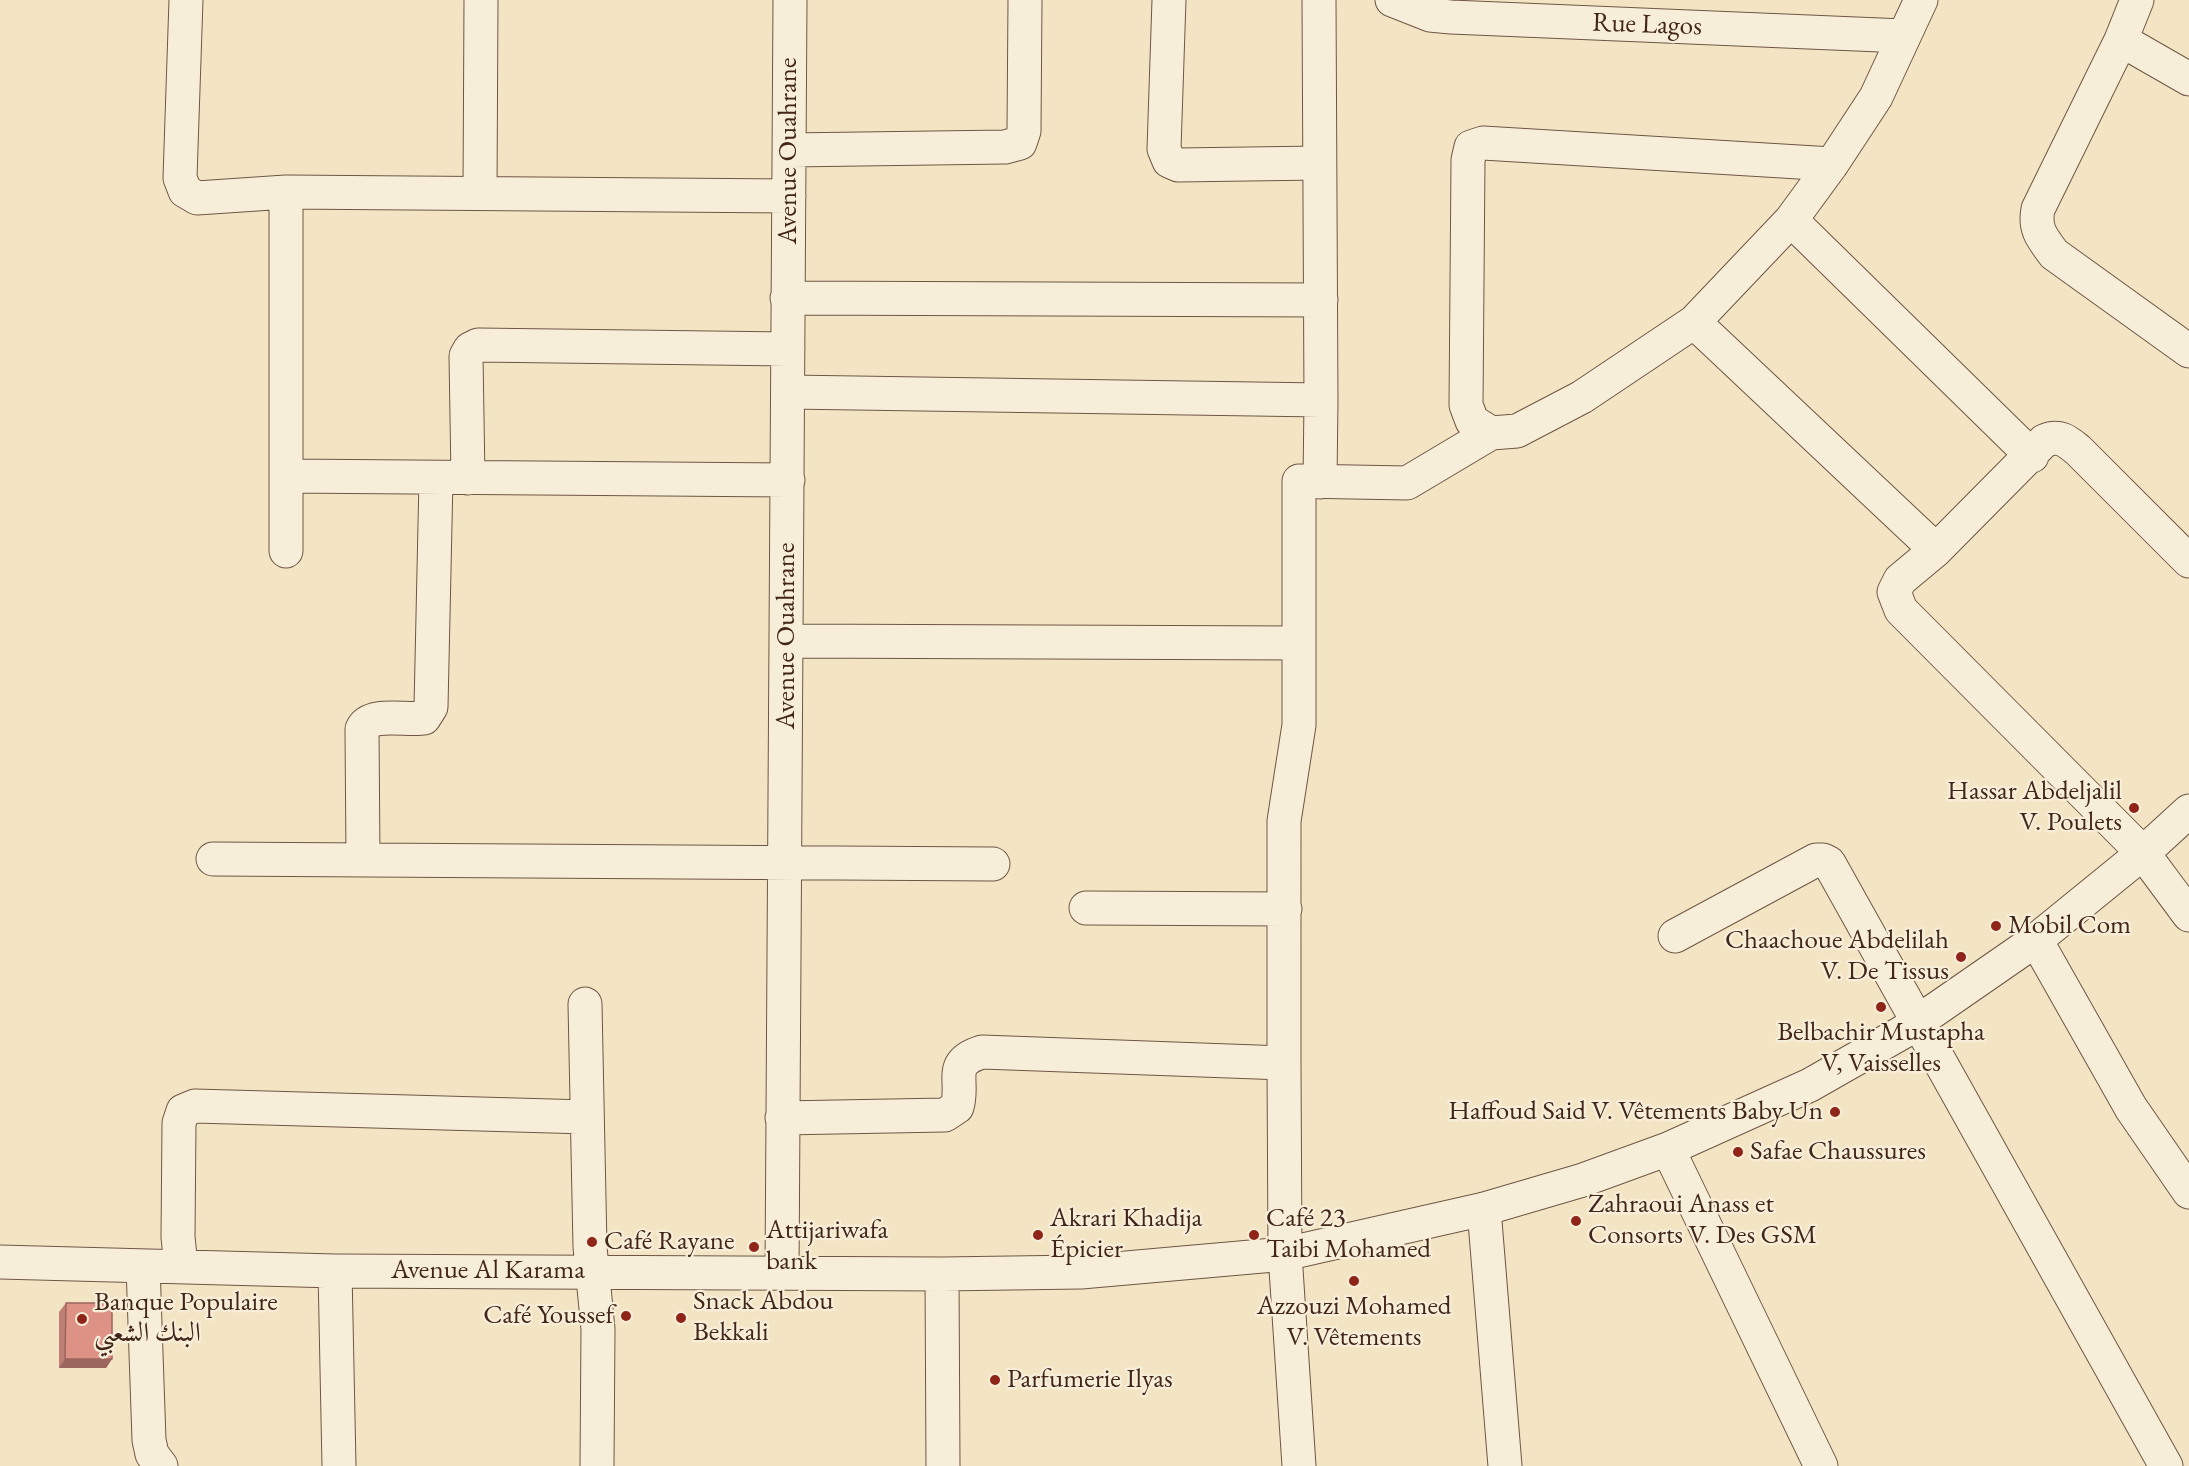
<!DOCTYPE html>
<html>
<head>
<meta charset="utf-8">
<style>
  body { margin:0 }
  canvas { display:block; background:#f3e5c4 }
</style>
</head>
<body>
<canvas width="2189" height="1466"></canvas>
<script>
const context = document.querySelector('canvas').getContext('2d');
context.lineJoin = 'round';
function strokePath(path, color, width, dash) {
  context.strokeStyle = color;
  context.lineWidth = width;
  context.lineCap = dash ? 'butt' : 'round';
  context.setLineDash(dash || []);
  context.stroke(path);
}
function paint(path, color) {
  context.fillStyle = color;
  context.fill(path, 'evenodd');
}
function write(font, color, halo, rows, align = 'center') {
  context.font = font + ' "EB Garamond",Amiri,serif';
  context.lineWidth = 4.5;
  context.setLineDash([]);
  context.textBaseline = 'middle';
  context.strokeStyle = halo;
  context.fillStyle = color;
  for (const [text, x, y, turn = 0] of rows) {
    context.save();
    context.translate(x, y);
    context.rotate((+turn || 0) * Math.PI / 180);
    context.textAlign = isNaN(turn) ? turn : align;
    if (halo) context.strokeText(text, 0, 0);
    context.fillText(text, 0, 0);
    context.restore();
  }
}
const minor = new Path2D(`
  M186,0L180,178L185,191L197,198L286,192L789,196
  M1169,0L1164,149L1169,161L1178,165L1319,163
  M1392,0L1430,15L1451,17L1904,36
  M2137,0L2121,40L2038,209C2034,229 2042,238 2054,254L2189,351
  M2121,40L2189,79
  M789,150L1005,147L1020,143L1024,131L1025,0
  M1832,164L1483,143L1471,147L1468,160L1466,405L1472,421L1491,433L1517,431L1582,397L1694,322L1791,220L1832,164L1876,97L1921,0
  M286,192V551
  M480,193L481,0
  M1791,220L2032,456
  M787,298L1321,300
  M1694,322L1936,550
  M789,392L1321,400L1319,0
  M287,476L788,480
  M468,478L466,356L470,349L478,345L788,349
  M1320,482L1321,400
  M2189,561L2078,450C2067,441 2059,434 2044,441L1936,550L1900,580L1894,592L1901,610L2143,853L2189,915
  M788,641L1299,643
  M213,859L993,864
  M363,860L362,729C370,711 407,721 424,718L431,707L436,479
  M1086,908L1285,909
  M1675,936L1816,860H1823L1829,863L2166,1466
  M2036,940L2131,1108L2189,1192
  M585,1004L590,1247L598,1329L597,1466
  M782,1118L945,1115L957,1107C965,1081 946,1063 982,1052L1284,1063
  M1668,1149L1821,1466
  M1484,1209L1505,1466
  M0,1262L335,1271L942,1274L1081,1272L1285,1254L1484,1209L1583,1180L1668,1149L1810,1085L1903,1032L2036,940L2143,853L2189,811
  M143,1266L149,1440L152,1454L161,1466
  M181,1266L178,1237L179,1123L183,1111L195,1106L587,1117
  M335,1271L339,1466
  M782,1273L790,0
  M942,1274L943,1466
  M1299,1466L1285,1254L1284,1063V821L1299,725V481L1407,483L1491,433`);
const wall = new Path2D(`
  M66,1303L112,1359L106,1368H59V1312Z`);
const shadedWall = new Path2D(`
  M65,1359H112L106,1368H59Z`);
const building = new Path2D(`
  M66,1303H112V1359H65Z`);
const markers = [
  [2134,808,6,"#8f2418"],
  [1996,926,6,"#8f2418"],
  [1961,957,6,"#8f2418"],
  [1881,1007,6,"#8f2418"],
  [1835,1112,6,"#8f2418"],
  [1738,1152,6,"#8f2418"],
  [1576,1221,6,"#8f2418"],
  [1038,1235,6,"#8f2418"],
  [1254,1235,6,"#8f2418"],
  [592,1242,6,"#8f2418"],
  [754,1247,6,"#8f2418"],
  [1354,1281,6,"#8f2418"],
  [626,1316,6,"#8f2418"],
  [681,1318,6,"#8f2418"],
  [82,1319,6,"#8f2418"],
  [995,1380,6,"#8f2418"]
];
const streetNames = [
  ["Rue Lagos",1647,25,2],
  ["Avenue Ouahrane",789,151,-90],
  ["Avenue Ouahrane",787,636,-90],
  ["Avenue Al Karama",488,1271]
];
const poiNames = [
  ["Hassar Abdeljalil",2122,792,"right"],
  ["V. Poulets",2122,823,"right"],
  ["Mobil Com",2008,926],
  ["Chaachoue Abdelilah",1949,941,"right"],
  ["V. De Tissus",1949,972,"right"],
  ["Belbachir Mustapha",1881,1033,"center"],
  ["V, Vaisselles",1881,1064,"center"],
  ["Haffoud Said V. Vêtements Baby Un",1823,1112,"right"],
  ["Safae Chaussures",1750,1152],
  ["Zahraoui Anass et",1588,1205],
  ["Consorts V. Des GSM",1588,1236],
  ["Akrari Khadija",1050,1219],
  ["Épicier",1050,1250],
  ["Café 23",1266,1219],
  ["Taibi Mohamed",1266,1250],
  ["Attijariwafa",766,1231],
  ["bank",766,1262],
  ["Café Rayane",604,1242],
  ["Snack Abdou",693,1302],
  ["Bekkali",693,1333],
  ["Banque Populaire",94,1303],
  ["البنك الشعبي",94,1334],
  ["Azzouzi Mohamed",1354,1307,"center"],
  ["V. Vêtements",1354,1338,"center"],
  ["Café Youssef",614,1316,"right"],
  ["Parfumerie Ilyas",1007,1380]
];
strokePath(minor, '#6e5644', 35);
strokePath(minor, '#f7eed9', 33);
paint(wall, '#bf7e73');
paint(shadedWall, '#9b665e');
paint(building, '#de9286');
strokePath(building, '#9b665e', 1.5);
for (const [x, y, r, color] of markers) {
  const dot = new Path2D();
  dot.arc(x, y, r, 0, 2 * Math.PI);
  context.fillStyle = color;
  context.fill(dot);
  strokePath(dot, '#f7eed9', 2);
}
write('27px', '#42261a', '#f7eed9', streetNames);
write('27px', '#42261a', '#f7eed9', poiNames, 'left');
</script>
</body>
</html>
